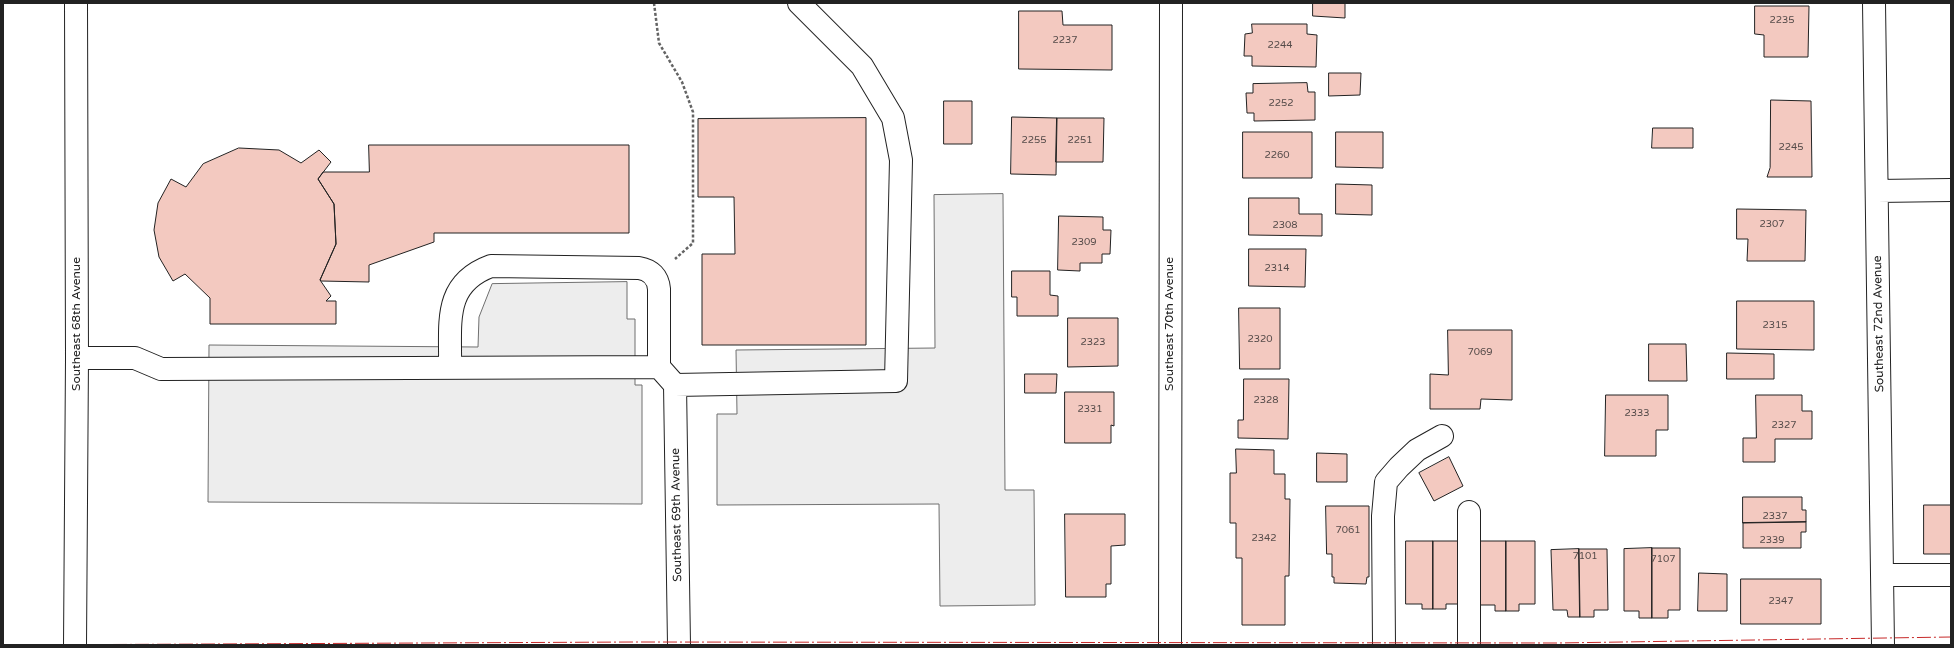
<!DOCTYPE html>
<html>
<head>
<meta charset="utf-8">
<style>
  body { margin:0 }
  #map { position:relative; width:1954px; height:648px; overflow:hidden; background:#fff; font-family:"Varela Round",sans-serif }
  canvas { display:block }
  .frame { position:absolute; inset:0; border:4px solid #222; pointer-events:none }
</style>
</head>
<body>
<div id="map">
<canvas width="1954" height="648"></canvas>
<div class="frame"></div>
</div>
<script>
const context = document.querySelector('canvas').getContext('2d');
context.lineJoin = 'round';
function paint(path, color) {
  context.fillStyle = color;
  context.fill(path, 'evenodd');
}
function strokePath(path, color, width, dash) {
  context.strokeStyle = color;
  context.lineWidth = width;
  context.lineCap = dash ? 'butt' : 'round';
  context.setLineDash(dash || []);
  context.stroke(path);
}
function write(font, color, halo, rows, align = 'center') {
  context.font = font + ' "Varela Round",sans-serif';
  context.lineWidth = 3;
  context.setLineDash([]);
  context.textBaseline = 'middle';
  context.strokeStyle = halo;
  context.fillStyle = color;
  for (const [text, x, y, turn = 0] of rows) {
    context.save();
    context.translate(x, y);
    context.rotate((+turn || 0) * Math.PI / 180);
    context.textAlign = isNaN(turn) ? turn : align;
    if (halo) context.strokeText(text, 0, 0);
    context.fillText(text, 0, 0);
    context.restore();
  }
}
const parking = new Path2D(`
  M1003,194L1005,490H1034L1035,605L940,606L939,504L717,505V414H737L736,350L935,348L934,195Z
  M627,282V319H635V385H642V504L208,502L209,345L478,347L479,317L492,284Z`);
const building = new Path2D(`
  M1313,3H1345V18L1313,16Z
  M1755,6H1809L1808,57H1764V35L1755,34Z
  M1019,11H1062L1063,25H1112V70L1019,69Z
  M1252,24H1307V34L1317,35L1316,67L1252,66V56H1244L1245,34L1252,33Z
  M1329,73H1361L1360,95L1329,96Z
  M1307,83L1308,92H1315V120L1254,121V113H1247L1246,93H1253V84Z
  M1771,100L1811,101L1812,177H1767L1770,168Z
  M944,101H972V144H944Z
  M1012,117L1057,118L1056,175L1011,174Z
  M866,118V345H702V254H735L734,197H698V119Z
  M1057,118H1104L1103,162H1056Z
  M1653,128H1693V148H1652Z
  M1243,132H1312V178H1243Z
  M1336,132H1383V168L1336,167Z
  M369,145H629V233H434V242L369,265V282L321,281L320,280L336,244L334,204L318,179L323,172H369Z
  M239,148L279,150L301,163L319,150L331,162L318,179L334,204L336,244L320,280L331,296L326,301H336V324H210V298L185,274L173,281L159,257L154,230L158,203L171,179L186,187L203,164Z
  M1336,184L1372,185V215L1336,214Z
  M1249,198H1299V214H1322V236L1249,235Z
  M1737,209L1806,210L1805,261H1747L1748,239H1737Z
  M1059,216L1103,217V230H1111L1110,254H1102V263H1080V271L1058,270Z
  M1249,249H1306L1305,287L1249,286Z
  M1012,271H1050V295L1058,296V316H1017V297H1012Z
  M1737,301H1814V350L1737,349Z
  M1239,308H1280V369H1240Z
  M1068,318H1118V366L1068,367Z
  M1448,330H1512V400L1481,399L1480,409H1430V374L1448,375Z
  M1649,344H1686L1687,381H1649Z
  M1727,353L1774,354V379H1727Z
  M1025,374H1057L1056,393H1025Z
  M1244,379H1289L1288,439L1238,438V420H1243Z
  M1065,392H1114V426L1111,425V443H1065Z
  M1606,395H1668V430H1656V456H1605Z
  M1756,395H1802V411H1812V439H1775V462H1743V438H1756Z
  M1236,449L1274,450V474H1285V499H1290L1289,576H1285V625H1242V558H1236V523H1230V473H1236Z
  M1317,453L1347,454V482H1317Z
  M1449,457L1463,486L1434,501L1419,473Z
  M1743,497H1802V510H1806V522L1743,523Z
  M1924,505H1951V554H1924Z
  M1326,506H1369V577H1367L1366,584L1334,583V577H1332V554H1327Z
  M1065,514H1125V545L1111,546V584H1106V597H1066Z
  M1806,522V532H1801V548H1743V523Z
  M1406,541H1433V609H1422V604H1406Z
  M1433,541H1460V604H1446V609H1433Z
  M1478,541H1506V611H1495V605H1478Z
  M1506,541H1535V604H1519V611H1506Z
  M1652,548H1680V610H1668V618H1652Z
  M1652,548V618H1639V611H1624V549Z
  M1579,549H1607L1608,610H1594V617H1580Z
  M1579,549L1580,617H1568L1567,610H1553L1551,550Z
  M1699,573L1727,574V611H1698Z
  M1741,579H1821V624H1741Z`);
const path = new Path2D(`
  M654,3L659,43L682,82L693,112V243L675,259`);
const minor = new Path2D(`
  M1874,3L1883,645
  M1877,191L1951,190
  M77,358H135L161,369L659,367L675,385L896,381L901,160L893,118L862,66L799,3
  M450,368C451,324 442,284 491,266L639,268C651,270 658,277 659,289V367
  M675,385L679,645
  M1469,512V645
  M1883,575H1951
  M75,645L77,358L76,3
  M1170,645L1171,3
  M1384,645L1383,516L1386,482L1399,467L1417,450L1442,436`);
const power = new Path2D(`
  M3,645L635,642L1557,643L1951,637`);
const numberNames = [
  ["2235",1782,20],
  ["2237",1065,40],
  ["2244",1280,45],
  ["2252",1281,103],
  ["2255",1034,140],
  ["2251",1080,140],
  ["2245",1791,147],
  ["2260",1277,155],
  ["2307",1772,224],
  ["2308",1285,225],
  ["2309",1084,242],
  ["2314",1277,268],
  ["2315",1775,325],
  ["2320",1260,339],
  ["2323",1093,342],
  ["7069",1480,352],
  ["2328",1266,400],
  ["2331",1090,409],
  ["2333",1637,413],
  ["2327",1784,425],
  ["2337",1775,516],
  ["7061",1348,530],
  ["2342",1264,538],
  ["2339",1772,540],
  ["7101",1585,556],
  ["7107",1663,559],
  ["2347",1781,601]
];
const streetNames = [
  ["Southeast 68th Avenue",77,324,-90],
  ["Southeast 70th Avenue",1170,324,-90],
  ["Southeast 72nd Avenue",1879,324,-91],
  ["Southeast 69th Avenue",677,515,-91]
];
paint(parking, '#ededed');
strokePath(parking, '#6f6f6f', 1);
paint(building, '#f3c9c0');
strokePath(building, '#222', 1);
strokePath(minor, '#222', 24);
strokePath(path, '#646464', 2.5, [3, 2]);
strokePath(minor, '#fff', 22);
strokePath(power, '#c62828', 1, [14, 3, 2, 3]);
write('10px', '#564c4a', null, numberNames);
write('12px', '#222', '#fff', streetNames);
</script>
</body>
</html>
